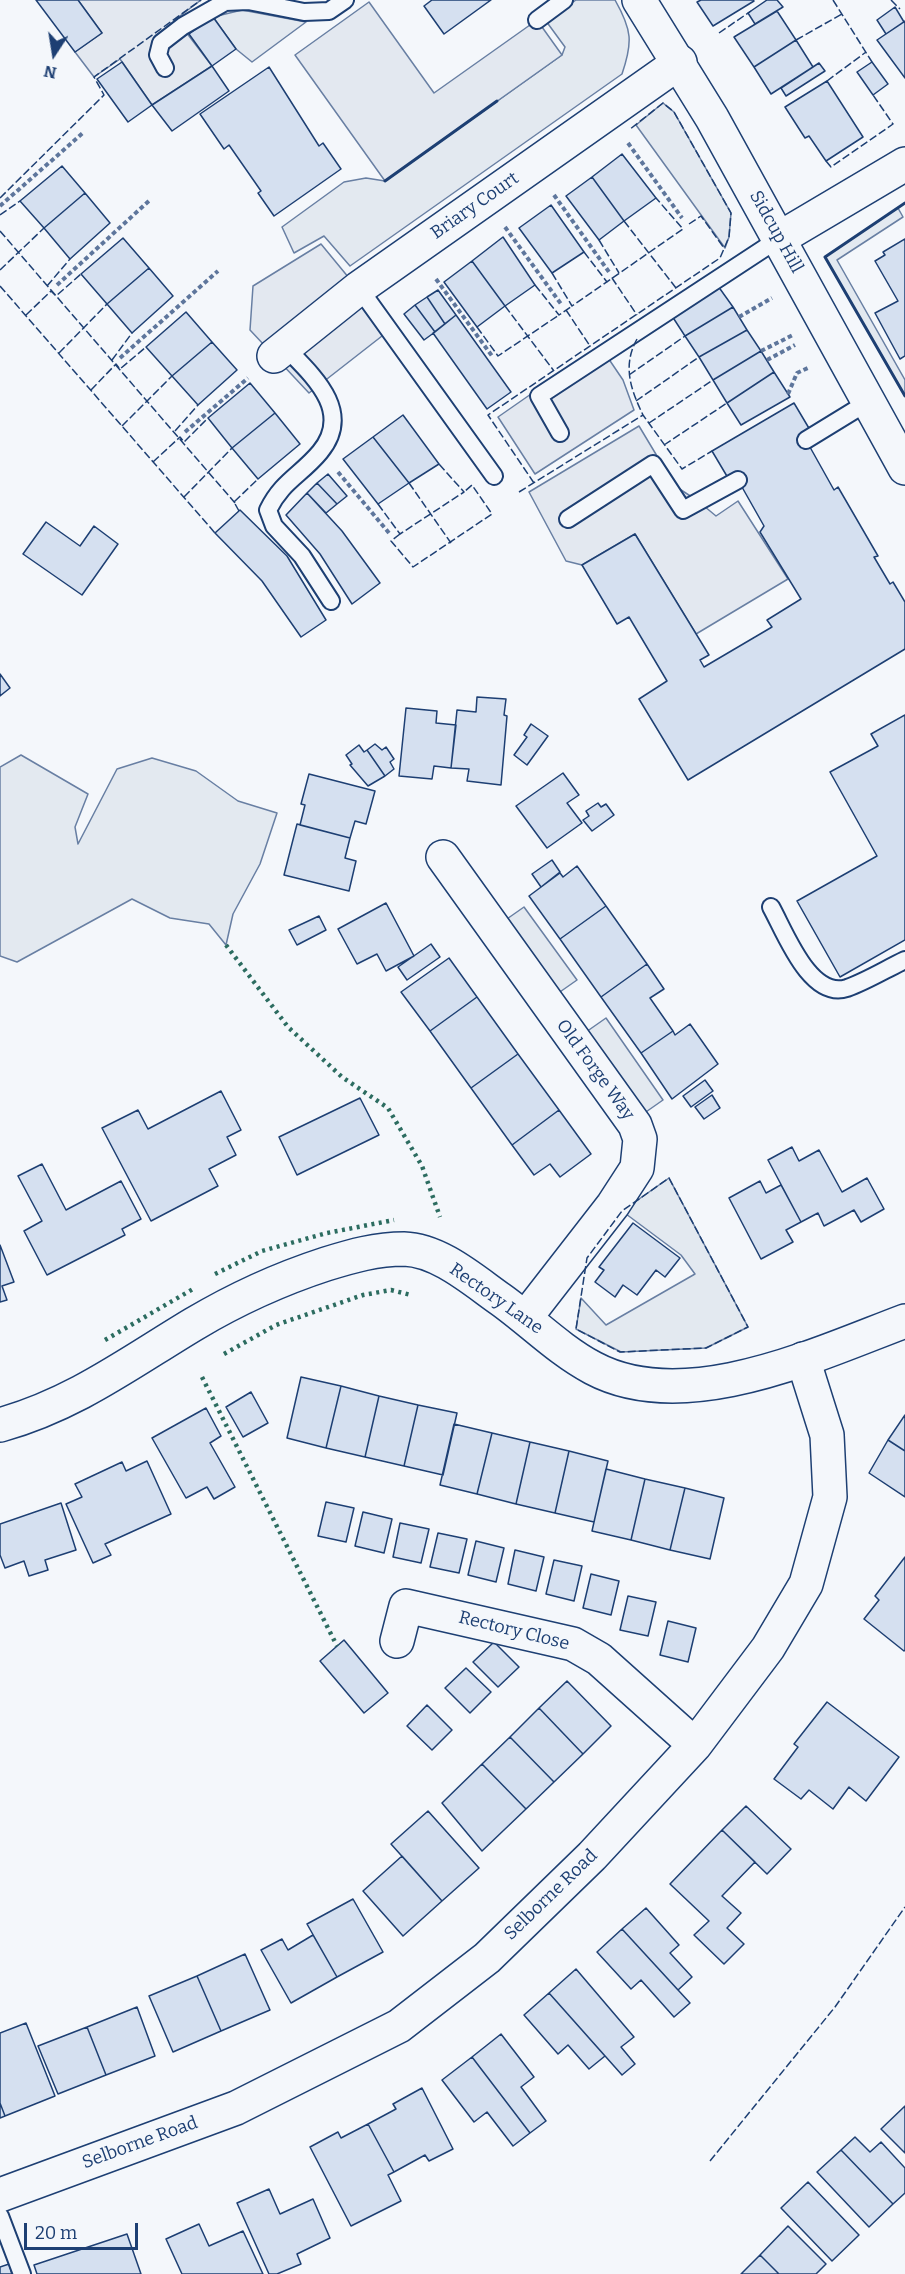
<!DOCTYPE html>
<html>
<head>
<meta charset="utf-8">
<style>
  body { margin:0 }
  #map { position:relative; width:905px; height:2274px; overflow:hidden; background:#f4f7fb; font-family:Bitter,serif }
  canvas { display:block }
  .north { position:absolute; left:24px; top:24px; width:60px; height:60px; -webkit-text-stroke:4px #f4f7fb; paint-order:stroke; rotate:192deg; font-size:16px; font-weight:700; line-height:24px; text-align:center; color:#1d3f73 }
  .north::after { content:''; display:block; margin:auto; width:21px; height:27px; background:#1d3f73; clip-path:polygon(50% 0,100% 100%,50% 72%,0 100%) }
  .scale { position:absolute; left:24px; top:2223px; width:114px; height:27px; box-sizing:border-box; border:3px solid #1d3f73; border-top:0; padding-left:8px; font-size:18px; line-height:21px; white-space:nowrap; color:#1d3f73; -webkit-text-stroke:4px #f4f7fb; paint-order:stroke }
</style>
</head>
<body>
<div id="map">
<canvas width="905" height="2274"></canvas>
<div class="north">N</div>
<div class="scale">20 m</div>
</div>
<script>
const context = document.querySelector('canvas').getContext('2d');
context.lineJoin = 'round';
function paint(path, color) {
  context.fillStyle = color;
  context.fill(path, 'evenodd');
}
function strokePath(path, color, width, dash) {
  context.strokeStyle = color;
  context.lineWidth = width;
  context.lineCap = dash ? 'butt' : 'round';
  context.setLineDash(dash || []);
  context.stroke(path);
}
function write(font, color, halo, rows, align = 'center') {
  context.font = font + ' Bitter,serif';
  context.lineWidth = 4.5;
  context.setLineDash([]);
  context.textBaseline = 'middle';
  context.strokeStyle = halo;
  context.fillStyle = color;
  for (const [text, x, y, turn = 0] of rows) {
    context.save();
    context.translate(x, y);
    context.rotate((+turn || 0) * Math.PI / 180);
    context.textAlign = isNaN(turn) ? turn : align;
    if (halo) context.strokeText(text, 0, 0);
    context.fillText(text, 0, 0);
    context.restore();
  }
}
const green = new Path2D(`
  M576,0H615C632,30 633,42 622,74L350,266L324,236L294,253L282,227L344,182L366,178L385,181L562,55L565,47L546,21Z
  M242,10L306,22L252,62L236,49L213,17Z
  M663,103L674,112L731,213L729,237L725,248L636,125Z
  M898,208L903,217L837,260L905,380V396L825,257Z
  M21,755L88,794L75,827L78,844L117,769L152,758L196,771L238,801L277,813L260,864L233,914L226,945L209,924L170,918L132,899L17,962L0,956V767Z
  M524,907L577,980L557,994L504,921Z
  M606,1018L663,1100L643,1114L586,1032Z
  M669,1178L748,1327L706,1348L621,1352L576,1329L581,1298L606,1325L695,1274L681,1255L622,1211Z`);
const parking = new Path2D(`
  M78,0H201L176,19L212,66L152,105L120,59L94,77L75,52L102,33Z
  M369,2L434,93L537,20L562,55L385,181L295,55Z
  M321,244L391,329L309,393L250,330L253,286Z
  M600,346L623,380L634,410L535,474L498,417Z
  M639,426L675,486L698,501L716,516L738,501L788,579L696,634L635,534L582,565L566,561L529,492Z`);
const building = new Path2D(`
  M36,0H78L102,33L75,52Z
  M432,0H491L444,34L424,6Z
  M701,0H753L754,1L713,26L697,2Z
  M767,0H777L783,7L755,24L748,13Z
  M895,7L904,22L886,34L877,20Z
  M777,11L796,40L754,67L734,37Z
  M213,17L236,49L212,66L189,34Z
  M905,21V78L877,40Z
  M796,40L813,67L771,94L754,67Z
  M122,62L152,105L128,122L97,79Z
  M872,62L888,84L873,95L857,72Z
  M819,63L825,71L786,96L781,88Z
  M212,66L229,91L172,131L152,105Z
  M269,67L319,146L323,143L341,169L274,216L258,193L261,191L229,145L224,149L200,114Z
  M827,81L863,137L826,161L809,136L805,138L785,107Z
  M622,154L656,198L624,221L592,177Z
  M62,166L85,193L44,228L20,201Z
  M592,177L624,221L599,240L566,196Z
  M85,193L110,223L70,259L44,228Z
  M551,205L584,252L552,273L519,228Z
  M503,237L535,285L505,306L472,261Z
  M123,238L149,268L107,304L81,274Z
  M905,239V356L900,359L875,313L898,301L875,261L885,255L883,252Z
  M472,261L505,306L477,327L444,282Z
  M149,268L173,296L132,333L107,304Z
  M718,286L733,307L685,336L672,316Z
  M438,290L456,315L445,324L427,297Z
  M427,297L445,324L435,332L415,305Z
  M415,305L435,332L424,340L404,314Z
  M733,307L747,330L699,357L685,336Z
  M186,312L212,342L172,376L146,347Z
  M456,315L511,392L487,409L433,333Z
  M747,330L761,351L713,380L699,357Z
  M212,342L237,370L198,405L172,376Z
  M761,351L774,372L727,403L713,380Z
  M774,372L790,397L741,425L727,403Z
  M250,383L275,413L232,448L208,418Z
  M794,403L813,435L806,440L834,490L838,487L878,556L874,557L890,584L893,582L905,602V649L688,780L639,699L667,681L629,617L617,624L582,565L635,534L709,655L700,660L704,667L772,627L767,620L801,599L760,532L764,526L738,480L731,483L712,451Z
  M275,413L300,444L258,479L232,448Z
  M403,415L439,464L409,483L373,437Z
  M373,437L409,483L378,504L343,459Z
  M328,474L347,496L337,504L317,483Z
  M317,483L337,504L326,513L307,493Z
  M307,493L342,531L380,583L352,604L320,554L286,515Z
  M240,510L287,556L326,620L301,637L262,581L215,533Z
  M46,522L80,546L94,526L118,544L82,595L23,554Z
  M0,674L10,688L0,696Z
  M477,697L506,699L504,715L507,716L501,785L467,781L469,769L451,768L457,710L476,712Z
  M406,708L437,711L436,723L456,725L451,768L434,766L432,779L399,776Z
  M905,715V940L840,977L797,901L877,856L830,772L878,746L871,734Z
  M531,724L548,736L527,765L514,755L527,737L524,735Z
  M375,744L382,750L386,747L394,759L390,762L394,769L385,776L367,750Z
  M359,745L364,752L367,750L385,776L368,786L350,765L352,764L346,755Z
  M563,773L579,795L567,803L582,823L547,848L516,806Z
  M309,774L375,791L366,824L355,821L350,838L300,825L305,805L301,804Z
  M598,803L601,807L606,804L614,815L592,831L583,820L589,816L586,811Z
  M297,824L350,838L345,858L356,861L349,891L284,875Z
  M552,860L560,872L541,887L532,874Z
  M577,866L606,906L560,939L529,896L560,873L563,877Z
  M386,903L414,956L386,971L377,954L357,964L338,929Z
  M606,906L647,964L601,997L560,939Z
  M319,916L326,930L297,945L289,930Z
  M431,944L440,957L407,980L398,967Z
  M449,958L477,997L430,1031L401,992Z
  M647,964L664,989L650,998L673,1031L641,1053L601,997Z
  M477,997L518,1054L471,1088L430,1031Z
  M690,1024L718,1064L672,1099L641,1053L673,1031L675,1035Z
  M518,1054L559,1110L512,1145L471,1088Z
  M705,1080L713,1091L691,1107L683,1096Z
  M221,1091L241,1130L227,1137L236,1155L209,1169L218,1186L151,1221L102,1128L138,1110L148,1129Z
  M712,1095L720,1108L704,1119L695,1107Z
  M360,1098L379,1135L297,1175L279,1137Z
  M559,1110L591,1154L560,1177L550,1164L534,1175L512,1145Z
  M792,1147L799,1161L819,1150L842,1192L867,1178L884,1209L861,1222L854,1210L824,1226L818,1213L801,1222L768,1160Z
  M42,1164L66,1210L121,1181L141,1219L122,1229L125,1235L47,1275L24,1231L42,1221L18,1176Z
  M760,1181L766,1193L781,1185L801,1222L786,1230L793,1242L761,1259L729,1198Z
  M633,1223L680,1258L665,1277L656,1270L637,1295L623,1285L615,1297L595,1282L604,1270L599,1267Z
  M0,1245L14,1282L2,1286L7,1300L0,1302Z
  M301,1377L341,1386L326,1448L287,1438Z
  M341,1386L379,1396L365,1457L326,1448Z
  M251,1392L268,1423L243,1437L226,1407Z
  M379,1396L418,1405L404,1466L365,1457Z
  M418,1405L457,1413L443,1475L404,1466Z
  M206,1408L221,1436L210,1443L235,1487L214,1499L207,1487L186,1498L152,1438Z
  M905,1415V1451L888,1440Z
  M454,1424L492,1433L477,1494L440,1485Z
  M492,1433L530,1442L516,1504L477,1494Z
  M888,1440L905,1451V1497L869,1473Z
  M530,1442L569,1451L555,1513L516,1504Z
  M569,1451L608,1461L594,1522L555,1513Z
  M147,1461L171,1514L105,1544L111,1555L93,1563L66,1504L82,1497L75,1484L122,1462L126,1471Z
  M606,1469L645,1479L631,1540L592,1531Z
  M645,1479L685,1488L670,1550L631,1540Z
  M685,1488L724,1498L710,1559L670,1550Z
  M326,1502L354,1508L346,1542L318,1536Z
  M61,1503L76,1550L45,1560L48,1570L29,1576L24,1561L5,1568L0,1555V1524Z
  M363,1512L392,1519L384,1553L355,1546Z
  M400,1523L429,1529L421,1563L393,1557Z
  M438,1533L467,1539L459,1573L430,1567Z
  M476,1541L504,1548L496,1582L468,1575Z
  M515,1550L544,1557L536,1591L508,1584Z
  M905,1557V1650L904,1651L864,1619L879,1600L875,1596Z
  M554,1560L582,1566L574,1601L546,1594Z
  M591,1574L619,1581L611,1615L583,1608Z
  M628,1596L656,1602L648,1636L620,1630Z
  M668,1621L696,1628L688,1662L660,1655Z
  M344,1640L388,1693L364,1713L320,1661Z
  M494,1642L519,1667L498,1687L473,1662Z
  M466,1668L491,1692L470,1713L445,1688Z
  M567,1681L611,1726L583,1754L539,1708Z
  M827,1702L899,1757L866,1801L849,1787L833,1809L809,1790L801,1799L774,1779L798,1747L794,1744Z
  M427,1705L452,1730L432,1750L407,1726Z
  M539,1708L583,1754L554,1782L510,1737Z
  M510,1737L554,1782L526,1809L482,1764Z
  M482,1764L526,1809L482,1851L442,1803Z
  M746,1806L791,1849L767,1874L722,1830Z
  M428,1811L479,1868L442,1901L391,1844Z
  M722,1830L755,1862L722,1896L741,1913L727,1928L744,1944L724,1964L694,1935L709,1921L670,1884Z
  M402,1856L442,1901L403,1936L363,1891Z
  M353,1899L383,1952L337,1977L307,1924Z
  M646,1908L679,1945L670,1953L692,1977L678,1990L622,1929Z
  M622,1929L690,2003L674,2017L641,1980L631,1989L597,1952Z
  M313,1935L337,1977L291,2003L261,1950L282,1939L288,1950Z
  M245,1954L270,2010L221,2031L197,1976Z
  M576,1969L634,2037L621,2047L635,2064L622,2075L549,1993Z
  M197,1976L221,2031L173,2052L149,1996Z
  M549,1993L605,2056L589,2069L568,2045L558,2054L524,2015Z
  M137,2007L155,2056L106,2075L87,2027Z
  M26,2023L55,2096L5,2116L0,2103V2033Z
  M87,2027L106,2075L58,2094L38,2046Z
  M501,2034L534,2077L521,2087L546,2121L530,2133L472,2057Z
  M472,2057L530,2133L513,2146L487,2112L474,2122L442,2080Z
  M422,2088L453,2149L429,2161L425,2155L394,2172L368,2124L396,2109L393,2104Z
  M0,2103L5,2116L0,2118Z
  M905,2106V2153L881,2129Z
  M368,2124L394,2172L388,2175L401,2201L351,2226L310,2147L338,2132L341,2138Z
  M855,2137L870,2152L881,2142L905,2168V2193L893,2204L841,2150Z
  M841,2150L893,2204L869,2227L817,2172Z
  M808,2182L859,2235L832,2261L781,2208Z
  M269,2189L280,2214L313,2199L330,2238L297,2254L301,2264L277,2274H269L237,2203Z
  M199,2224L209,2246L243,2231L263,2274H182L166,2239Z
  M788,2226L826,2264L816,2274H779L760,2255Z
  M127,2234L141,2274H37L34,2265Z
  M760,2255L779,2274H741Z
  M9,2264L12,2274H0V2267Z`);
const path = new Path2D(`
  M628,143L682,218
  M554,195L609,272
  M0,206L84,132
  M505,227L561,304
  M436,279L492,356
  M57,285L151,199
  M739,317L772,298
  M761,351L793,335
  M120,358L218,271
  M767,360L795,345
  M788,394L797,373L810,367
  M185,432L248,378
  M338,472L389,533`);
const service = new Path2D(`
  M537,20L564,0
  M165,68L158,55L161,43L183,26L225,2L248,1L304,12L329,11L345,0
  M359,288L494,476
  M285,347C312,375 354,411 320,452C301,475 282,481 268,510L274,526L302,556L331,601
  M560,433L539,396L780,238
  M806,440L868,402
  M568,519L653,464L683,510L738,480
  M771,907C785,932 810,1000 847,988C867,981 886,969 905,960
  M0,2216L22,2274`);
const minor = new Path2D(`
  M780,238L905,164
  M274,356L359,288L680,62
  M443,857L635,1125L640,1139L637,1168L613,1205L526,1317
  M397,1641L406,1606L573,1644L599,1659L695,1745
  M0,2195L236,2108L399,2026L487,1958L592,1856L695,1745L768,1648L806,1584L830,1497L827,1435L803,1359`);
const tertiary = new Path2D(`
  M0,1425C75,1404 129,1363 194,1324C236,1299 280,1279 326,1264C352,1256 376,1249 404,1249C439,1250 473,1280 500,1299C531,1321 559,1350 593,1368C685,1417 817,1354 905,1321`);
const primary = new Path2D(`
  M639,0L712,118L905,468`);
const hedge = new Path2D(`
  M226,945L288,1027L342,1077L388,1108L422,1166L440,1217
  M215,1274L262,1251L327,1233L394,1220
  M105,1340L193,1289
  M224,1354L276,1325L363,1295L391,1290L411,1295
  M202,1377L337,1646`);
const fence = new Path2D(`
  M833,0L872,62
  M891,0L900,9
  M719,33L751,11
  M796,40L842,14
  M827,81L866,52
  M826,161L831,167L893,124L873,95
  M0,198L104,95L94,77L201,0
  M0,215L20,201
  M624,221L676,288
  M689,224L701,216L724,248
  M0,231L235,503
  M599,240L619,273
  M584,252L607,282L612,278L637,315
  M0,270L44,228
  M552,273L572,306L683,229L656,198
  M535,285L559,315L572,306
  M0,286L215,533L217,532
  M47,286L70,259
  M505,306L554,371
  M566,310L590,346
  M26,315L51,291L56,296L81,274
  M477,327L498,356L559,315
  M637,339C622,366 631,390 643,415
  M59,353L107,304
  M112,360L132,333
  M629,375L685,336
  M91,390L116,364L120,369L146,347
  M636,401L699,357
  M649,423L713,380
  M122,426L172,376
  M175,431L198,405
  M664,445L727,403
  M153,462L180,437L184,442L208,418
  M409,483L451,543
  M534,483L488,415L720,258L729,237L731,213L674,112L663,103L629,130
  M519,492L643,415L682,469L712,451
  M184,497L232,448
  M378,504L400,534L464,492L439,464
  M239,511L234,502L258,479
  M400,534L391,541L413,567L492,514L472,485L464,492
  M669,1178L748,1327L706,1348L620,1352L576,1329L587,1258L622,1211Z
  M710,2161L835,2007L905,1907`);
const wall = new Path2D(`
  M385,181L497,101
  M905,203L825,257L905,396`);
const streetNames = [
  ["Briary Court",475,206,-35],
  ["Sidcup Hill",776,232,61],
  ["Old Forge Way",595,1070,54],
  ["Rectory Lane",496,1299,35],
  ["Rectory Close",514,1631,14],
  ["Selborne Road",551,1895,-44],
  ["Selborne Road",140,2143,-20]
];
paint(green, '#e3e9f0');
strokePath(green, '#687fa3', 1.5);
paint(parking, '#e3e8f0');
strokePath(parking, '#687fa3', 1.5);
paint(building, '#d5e0f0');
strokePath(building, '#1d3f73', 1.5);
strokePath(service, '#1d3f73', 20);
strokePath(minor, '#1d3f73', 36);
strokePath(tertiary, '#1d3f73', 36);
strokePath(primary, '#1d3f73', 36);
strokePath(path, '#5e769c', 4, [4.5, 3]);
strokePath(service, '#f4f7fb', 16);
strokePath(minor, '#f4f7fb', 33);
strokePath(tertiary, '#f4f7fb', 33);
strokePath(primary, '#f4f7fb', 33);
strokePath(hedge, '#2c6c60', 4.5, [3, 4.5]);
strokePath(fence, '#1d3f73', 1.5, [8, 3]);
strokePath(wall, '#1d3f73', 3);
write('18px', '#1d3f73', '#f4f7fb', streetNames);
</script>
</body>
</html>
